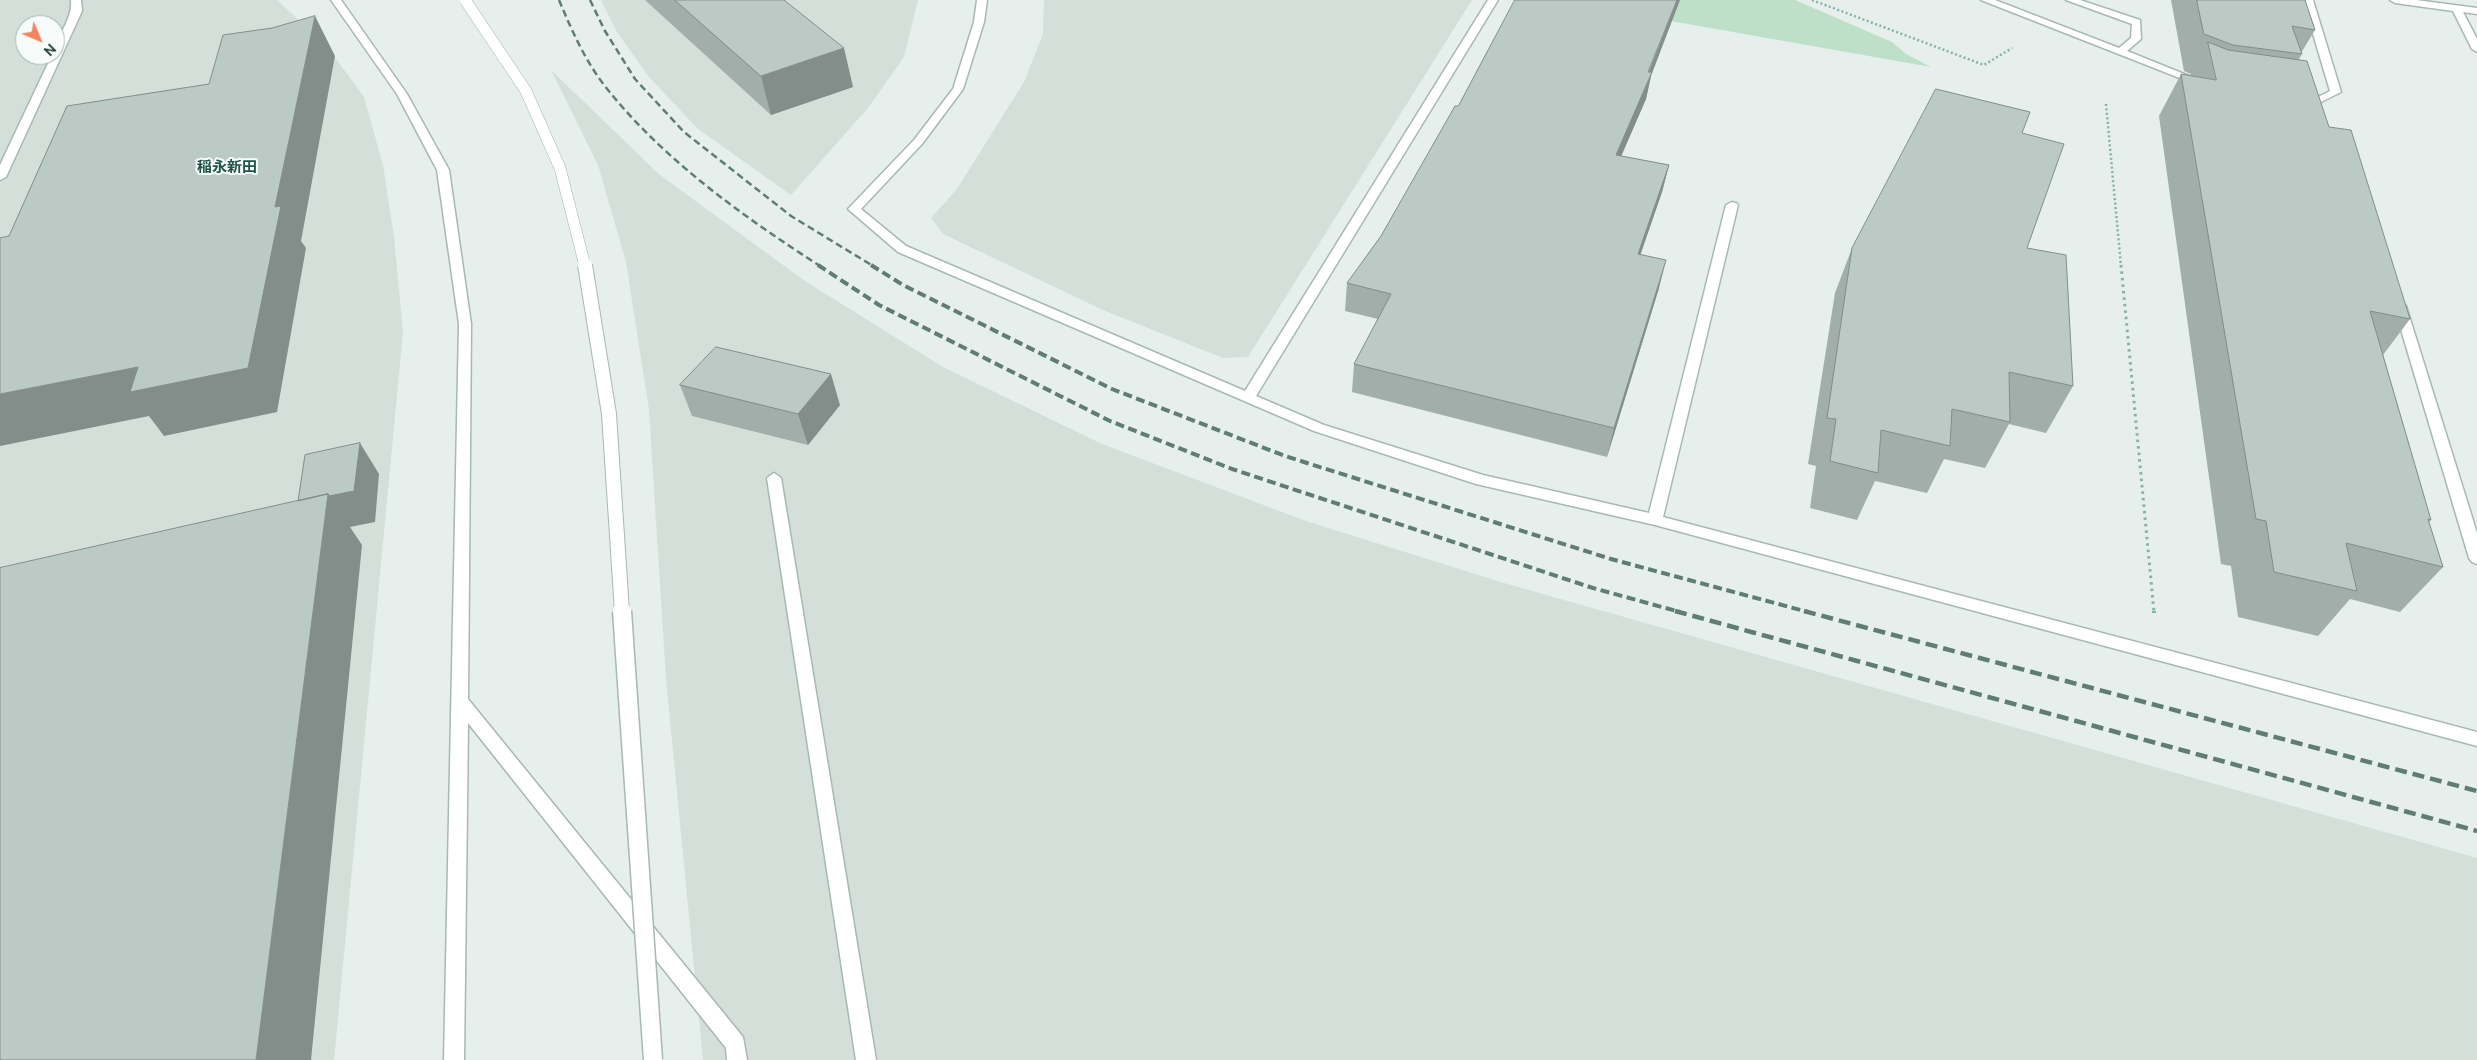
<!DOCTYPE html>
<html>
<head>
<meta charset="utf-8">
<style>
  body { margin:0 }
  #map { position:relative; width:2477px; height:1060px; overflow:hidden; background:#e6efeb; font-family:Ubuntu,sans-serif }
  canvas { display:block }
  .north { position:absolute; left:15px; top:15px; width:50px; height:50px; box-sizing:border-box; background:#f7fbf9; border:1px solid #a3b1ad; border-radius:50%; rotate:135deg; font-size:14px; font-weight:700; line-height:20px; text-align:center; color:#24423a }
  .north::after { content:''; display:block; margin:auto; width:18px; height:22px; background:#f4845f; clip-path:polygon(50% 0,100% 100%,50% 72%,0 100%) }
</style>
</head>
<body>
<div id="map">
<canvas width="2477" height="1060"></canvas>
<div class="north">N</div>
</div>
<script>
const context = document.querySelector('canvas').getContext('2d');
context.lineJoin = 'round';
function paint(path, color) {
  context.fillStyle = color;
  context.fill(path, 'evenodd');
}
function strokePath(path, color, width, dash) {
  context.strokeStyle = color;
  context.lineWidth = width;
  context.lineCap = dash ? 'butt' : 'round';
  context.setLineDash(dash || []);
  context.stroke(path);
}
function write(font, color, halo, rows, align = 'center') {
  context.font = font + ' Ubuntu,"Noto Sans JP",sans-serif';
  context.lineWidth = 4;
  context.setLineDash([]);
  context.textBaseline = 'middle';
  context.strokeStyle = halo;
  context.fillStyle = color;
  for (const [text, x, y, turn = 0] of rows) {
    context.save();
    context.translate(x, y);
    context.rotate((+turn || 0) * Math.PI / 180);
    context.textAlign = isNaN(turn) ? turn : align;
    if (halo) context.strokeText(text, 0, 0);
    context.fillText(text, 0, 0);
    context.restore();
  }
}
const built = new Path2D(`
  M0,0H277L325,44L364,97L383,165L394,237L403,332L334,1060H0ZM25,25H55V55H25Z
  M601,0H918L904,57L868,108L791,195L698,129L649,77L617,32Z
  M1044,0H1472L1248,357L1223,358L1103,310L943,234L931,218L957,189L1024,82L1043,34Z
  M551,70L660,175L805,281L943,367L1102,444L1306,521L1504,583L2477,858V1060H703L666,679L649,410L626,262L598,165Z`);
const green = new Path2D(`
  M1637,0H1795L1892,42L1906,54L1931,67L1631,14Z`);
const pathFar2 = new Path2D(`
  M1812,0L1984,65L2012,48
  M2106,104L2121,266`);
const pathFar1 = new Path2D(`
  M2121,265L2154,612`);
const path = new Path2D(`
  M2154,611V613`);
const minor = new Path2D(`
  M71,0H81L82,11L6,177L0,180V165L52,55H55C55,35 73,21 71,0Z
  M331,0H341L407,94L449,170L471,324L468,699L743,1037L747,1060H727L726,1048L468,723L464,1060H444L459,324L437,170L397,94Z
  M977,0H987L984,22L963,89L922,144L861,209L906,246L1245,391L1488,0H1498L1256,396L1324,425L1483,475L1649,513L1726,205L1732,202L1736,203L1738,205L1663,517L2477,732V746L1655,525L1476,484L1314,431L898,252L848,209L914,140L953,89L974,22Z
  M1981,0H1995L2119,48L2131,38L2132,24L2066,0H2080L2140,20L2141,39L2127,51L2204,82L2203,84H2195Z
  M2303,0H2313L2341,92L2315,105L2296,102L2295,100L2300,97L2314,99L2330,91Z
  M2390,0H2416L2477,8V14L2463,12L2477,39V52L2472,49L2453,11L2395,3Z
  M2400,302L2406,306L2477,533V564L2472,562L2469,558L2394,306Z
  M774,473L781,478L876,1060H856L767,478Z`);
const railFar2 = new Path2D(`
  M559,0C572,31 586,63 608,90C665,161 744,217 820,266
  M590,0L605,31L635,79L684,132L791,216L873,266`);
const railFar1 = new Path2D(`
  M818,265L879,305L1110,421L1232,469L1593,588L1680,612
  M871,265L903,285L1112,389L1285,456L1611,559L1808,612`);
const rail = new Path2D(`
  M1675,611L2477,831
  M1804,611L2477,791`);
const minorBridgeFar2 = new Path2D(`
  M465,0L526,91L560,168L585,266`);
const minorBridgeFar1 = new Path2D(`
  M585,265L609,414L622,612`);
const minorBridge = new Path2D(`
  M622,611L653,1060`);
const wall = new Path2D(`
  M645,0H784L853,87L771,115Z
  M2171,0H2305L2315,30L2301,53L2302,54L2299,59L2329,127L2410,319L2383,355L2431,520L2429,522L2443,567L2400,612L2350,599L2318,636L2238,617L2231,566L2221,564L2159,116L2181,74L2191,75V74L2184,71Z
  M1651,76L1646,99L1621,156L1669,165L1662,192L1640,255L1659,288L1607,457L1352,392L1354,364L1378,319L1345,311L1347,283L1381,236L1458,106Z
  M2022,133L2027,248L2073,386L2046,433L2009,424L1985,468L1944,459L1927,493L1875,481L1857,520L1810,508L1816,466L1808,464L1835,293L1852,248Z
  M680,385L840,405L808,445L692,416Z`);
const shadedWall = new Path2D(`
  M1677,0H1680L1651,76L1646,99L1610,182L1616,155Z
  M315,16L335,56L301,241L306,248L277,412L164,436L149,416L0,446V394L138,367L275,207Z
  M844,48L853,87L771,115L761,76Z
  M1669,165L1662,192L1631,282L1638,254Z
  M1666,260L1659,288L1607,457L1614,428Z
  M831,374L840,405L808,445L798,414Z
  M360,443L379,474L375,522L350,527L362,545L311,1060H256L328,494Z`);
const building = new Path2D(`
  M675,0H784L844,48L761,76Z
  M1515,0H1677L1648,72H1652L1616,155L1669,165L1638,254L1666,260L1614,428L1354,364L1391,294L1347,283L1381,236L1455,106H1458Z
  M2197,0H2305L2315,30L2292,26L2302,54L2233,45L2204,34Z
  M315,16L275,207L281,206L248,368L130,392L138,367L0,394V238L9,236L67,106L209,84L223,35L272,28Z
  M2208,42L2228,50L2307,61L2329,127L2351,130L2410,319L2370,311L2431,520L2428,519L2443,567L2346,543L2357,591L2274,572L2266,521L2256,519L2181,74L2216,80Z
  M1936,89L2030,112L2022,133L2064,144L2027,248L2066,255L2073,386L2009,372L2010,422L1952,409L1950,446L1881,430L1878,473L1830,461L1836,419L1827,418L1852,248Z
  M716,347L831,374L798,414L680,385Z
  M360,443L354,491L329,496L328,494L298,501L305,455Z
  M328,494L256,1060H0V568Z`);
const farQuarternames = [
  ["稲永新田",227,167]
];
paint(built, '#d4dfda');
paint(green, '#bfe0c8');
strokePath(minor, '#a8b8b2', 3);
strokePath(pathFar2, '#86b3a5', 2.5, [2, 2.5]);
strokePath(pathFar1, '#86b3a5', 3, [2.5, 4]);
strokePath(path, '#86b3a5', 4, [3, 4.5]);
paint(minor, '#fff');
strokePath(railFar2, '#5f7d75', 2.5, [7, 4]);
strokePath(railFar1, '#5f7d75', 4, [9, 4.5]);
strokePath(rail, '#5f7d75', 4.5, [12, 6]);
strokePath(minorBridgeFar2, '#a8b8b2', 12, []);
strokePath(minorBridgeFar1, '#a8b8b2', 16, []);
strokePath(minorBridge, '#a8b8b2', 21, []);
strokePath(minorBridgeFar2, '#fff', 11);
strokePath(minorBridgeFar1, '#fff', 14);
strokePath(minorBridge, '#fff', 18);
paint(wall, '#a1aea9');
paint(shadedWall, '#838d89');
paint(building, '#bbcac4');
strokePath(building, '#838d89', 1);
write('bold 15px', '#1f5548', '#f7fbf9', farQuarternames);
</script>
</body>
</html>
